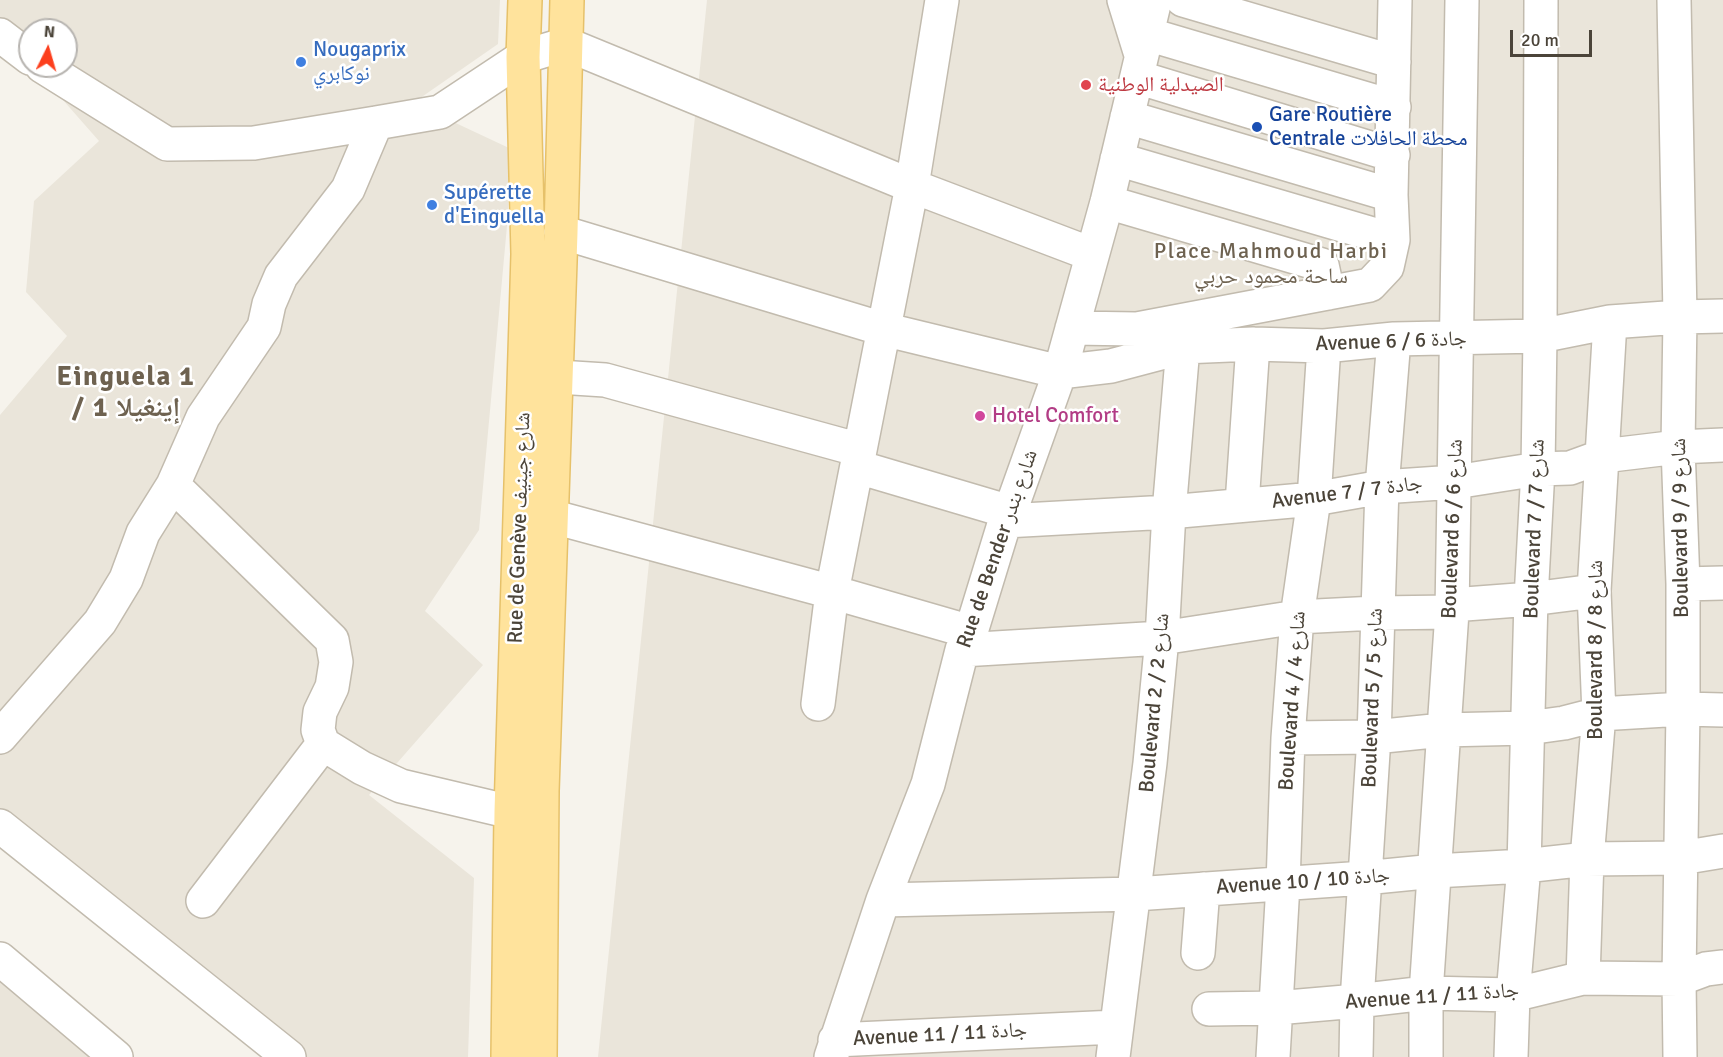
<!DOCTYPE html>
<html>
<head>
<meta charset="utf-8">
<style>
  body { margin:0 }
  #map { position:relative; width:1723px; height:1057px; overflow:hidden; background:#f6f3ec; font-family:Signika,sans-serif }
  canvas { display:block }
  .north { position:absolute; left:18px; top:18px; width:60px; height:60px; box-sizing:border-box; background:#fff; border:2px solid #b7b4b0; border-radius:50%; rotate:5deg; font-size:16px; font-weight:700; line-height:24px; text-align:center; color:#4b4439 }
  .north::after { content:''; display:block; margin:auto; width:21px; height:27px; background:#fc3f1d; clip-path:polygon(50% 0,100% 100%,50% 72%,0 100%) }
  .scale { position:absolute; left:1510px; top:30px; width:82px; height:27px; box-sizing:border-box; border:3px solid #4b4439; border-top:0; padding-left:8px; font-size:18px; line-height:21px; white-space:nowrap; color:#4b4439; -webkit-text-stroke:4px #fff; paint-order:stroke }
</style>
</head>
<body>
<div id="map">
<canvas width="1723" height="1057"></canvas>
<div class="north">N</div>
<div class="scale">20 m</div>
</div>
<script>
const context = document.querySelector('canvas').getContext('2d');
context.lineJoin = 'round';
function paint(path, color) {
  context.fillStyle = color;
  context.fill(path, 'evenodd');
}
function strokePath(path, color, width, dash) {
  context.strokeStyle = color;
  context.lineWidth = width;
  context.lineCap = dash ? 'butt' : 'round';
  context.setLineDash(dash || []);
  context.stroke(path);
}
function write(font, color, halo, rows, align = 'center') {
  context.font = font + ' Signika,"Noto Naskh Arabic",sans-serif';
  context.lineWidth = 5;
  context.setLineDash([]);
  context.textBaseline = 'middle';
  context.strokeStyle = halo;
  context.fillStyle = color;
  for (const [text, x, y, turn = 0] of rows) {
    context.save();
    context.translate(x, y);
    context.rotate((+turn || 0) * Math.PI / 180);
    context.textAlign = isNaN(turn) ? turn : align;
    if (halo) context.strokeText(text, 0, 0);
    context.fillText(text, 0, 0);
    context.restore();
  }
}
const residential = new Path2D(`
  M0,0H500L498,44L413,103L509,148L508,215L479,530L425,611L483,665L369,795L474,878L468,1057H287L0,826V415L67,336L26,292L34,201L99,141L33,66H66V30H30V62L0,28Z
  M707,0H1723V1057H598Z
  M0,957L117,1057H0Z`);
const minor = new Path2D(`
  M1124,0L1141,55
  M1183,0L1394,62
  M1674,0L1680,317L1678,447L1683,584V709L1679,979L1680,1057
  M1147,34L1394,107
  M0,35L30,58
  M42,66L167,144L254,143L376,123
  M1137,77L1393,155
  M1127,117L1391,195
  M1117,159L1393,240
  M1107,202L1322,265L1328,293
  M561,232L883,329L1060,372L1111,366L1183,347L1253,344L1324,346L1394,339L1540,336L1610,322L1680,317L1723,316
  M1072,328L1137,329L1370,285L1387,267L1393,240L1391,195L1395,0
  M527,375L605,380L860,450
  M858,467L1010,512
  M173,485L332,640L336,662L332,687L320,712L318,730L323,744L362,768L401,786L511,812
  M1242,504L1253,344
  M550,516L832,592L971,632
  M1005,521L1169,512L1314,499L1382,487L1455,482L1538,469L1570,468L1603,456L1678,447L1723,445
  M1683,584L1723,583
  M1452,605L1531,599L1594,591
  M962,650L1162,638L1297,617L1376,613L1452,612
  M818,704L832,592L912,186L942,0
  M0,737L100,622L126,579L143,533L173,485L203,417L264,327L269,304L281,276L348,189L376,123L440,112L523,57L566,44L912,186L1091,254
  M1288,738L1374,737L1443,730L1528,728L1564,723L1599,714L1683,709L1723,710
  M0,826L289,1057
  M883,900L1135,894L1364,878L1435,871L1524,866L1587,859L1681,858L1723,851
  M203,901L323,744
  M1198,953L1203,889
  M0,959L116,1057
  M1583,978L1587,859L1599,714L1594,591L1610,322
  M1209,1009L1276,1008L1357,1001L1426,993L1513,995L1583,978L1679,979L1706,969L1723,967
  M835,1040L1116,1027
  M831,1057L883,900L928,784L962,650L971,632L1005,521L1010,512L1060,372L1107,202L1155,0
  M1113,1057L1150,763L1162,638L1169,512L1183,347
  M1273,1057L1283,884L1288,738L1297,617L1314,499L1324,346
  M1356,1057L1357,1001L1374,737L1382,487L1394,339
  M1426,1057V993L1452,612L1462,0
  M1511,1057L1513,995L1524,866L1531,599L1538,469L1540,336L1541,0`);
const major = new Path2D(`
  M508,1057L511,812L528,254L523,57L525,0
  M540,1057L542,791L561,232L567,0`);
const markers = [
  [301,62,6,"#3f7fe0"],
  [1086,85,6,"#e0444e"],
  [1257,127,6,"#1a4fb4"],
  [432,205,6,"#3f7fe0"],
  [980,416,6,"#d1479c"]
];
const shopNames = [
  ["Nougaprix",313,50],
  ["نوكابري",313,74],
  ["Supérette",444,193],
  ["d'Einguella",444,217]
];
const healthNames = [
  ["الصيدلية الوطنية",1098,85]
];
const transitNames = [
  ["Gare Routière",1269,115],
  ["Centrale محطة الحافلات",1269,139]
];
const streetNames = [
  ["Avenue 6 / جادة 6",1391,342,-2],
  ["Avenue 7 / جادة 7",1347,493,-7],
  ["Rue de Genève شارع جينيف",520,528,-88],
  ["Boulevard 9 / شارع 9",1681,528,-91],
  ["Boulevard 6 / شارع 6",1453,529,-88],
  ["Boulevard 7 / شارع 7",1535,529,-88],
  ["Rue de Bender شارع بندر",998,549,-71],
  ["Boulevard 8 / شارع 8",1596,650,-90],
  ["Boulevard 5 / شارع 5",1373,698,-88],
  ["Boulevard 4 / شارع 4",1293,701,-86],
  ["Boulevard 2 / شارع 2",1155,703,-85],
  ["Avenue 10 / جادة 10",1303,882,-4],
  ["Avenue 11 / جادة 11",1432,997,-4],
  ["Avenue 11 / جادة 11",940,1035,-3]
];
const hotelNames = [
  ["Hotel Comfort",992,416]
];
const neighbourhoodNames = [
  ["Place Mahmoud Harbi",1271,252],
  ["ساحة محمود حربي",1271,277]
];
const districtNames = [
  ["Einguela 1",126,378],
  ["/ إينغيلا 1",126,409]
];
paint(residential, '#eae5da');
strokePath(minor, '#c2bbae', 36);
strokePath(major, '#e6c16a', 36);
strokePath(minor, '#fff', 33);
strokePath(major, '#ffe39c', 33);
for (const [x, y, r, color] of markers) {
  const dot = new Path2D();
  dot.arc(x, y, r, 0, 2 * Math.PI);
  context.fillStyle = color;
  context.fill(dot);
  strokePath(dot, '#fff', 2);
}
write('21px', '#366cbe', '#fff', shopNames, 'left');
write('21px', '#be3a42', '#fff', healthNames, 'left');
write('21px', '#164399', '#fff', transitNames, 'left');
write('21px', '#4b4439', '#fff', streetNames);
write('21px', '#b23c85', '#fff', hotelNames, 'left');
context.letterSpacing = '1.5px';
write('22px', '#6e6250', '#fff', neighbourhoodNames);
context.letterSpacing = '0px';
context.letterSpacing = '1.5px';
write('bold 27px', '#6e6250', '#fff', districtNames);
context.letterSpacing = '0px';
</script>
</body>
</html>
